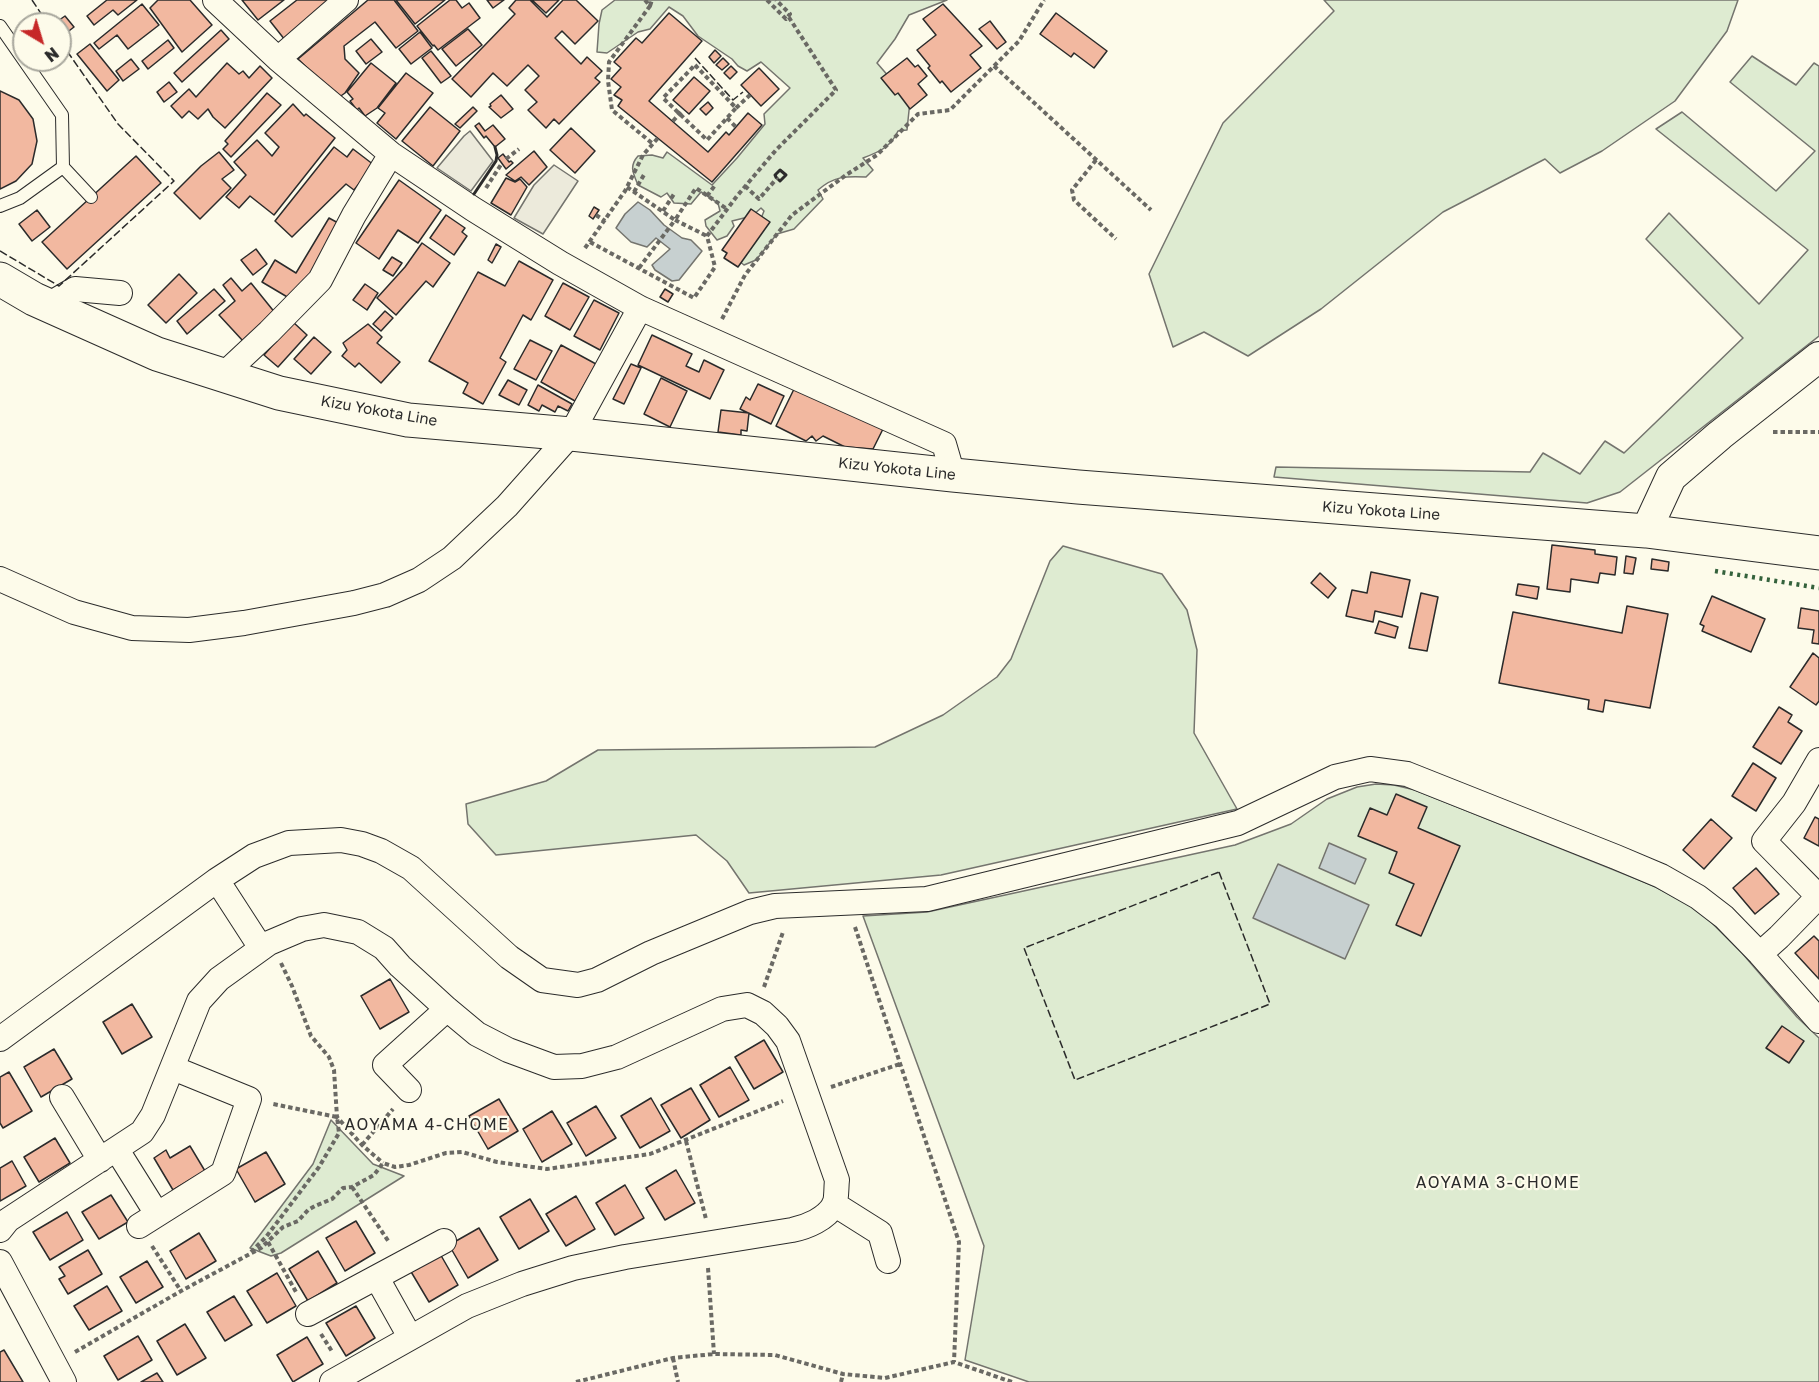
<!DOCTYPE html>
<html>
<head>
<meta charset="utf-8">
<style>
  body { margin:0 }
  #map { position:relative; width:1819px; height:1382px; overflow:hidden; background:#fdfbea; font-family:"Golos Text",sans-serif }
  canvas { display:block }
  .north { position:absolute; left:12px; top:12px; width:60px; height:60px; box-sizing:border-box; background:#fdfbea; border:2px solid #a9a89e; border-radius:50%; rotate:142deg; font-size:16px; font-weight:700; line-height:24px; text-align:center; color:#2b2b2b }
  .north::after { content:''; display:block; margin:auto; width:21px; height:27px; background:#c62828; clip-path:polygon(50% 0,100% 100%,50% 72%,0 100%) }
</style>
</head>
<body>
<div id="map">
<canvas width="1819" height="1382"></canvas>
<div class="north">N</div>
</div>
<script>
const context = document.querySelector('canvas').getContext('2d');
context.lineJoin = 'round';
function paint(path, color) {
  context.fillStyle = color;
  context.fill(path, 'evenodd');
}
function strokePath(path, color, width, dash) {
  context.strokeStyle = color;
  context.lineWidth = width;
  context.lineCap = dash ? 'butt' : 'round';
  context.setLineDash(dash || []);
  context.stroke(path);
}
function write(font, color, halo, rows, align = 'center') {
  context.font = font + ' "Golos Text",sans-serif';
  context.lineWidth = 4.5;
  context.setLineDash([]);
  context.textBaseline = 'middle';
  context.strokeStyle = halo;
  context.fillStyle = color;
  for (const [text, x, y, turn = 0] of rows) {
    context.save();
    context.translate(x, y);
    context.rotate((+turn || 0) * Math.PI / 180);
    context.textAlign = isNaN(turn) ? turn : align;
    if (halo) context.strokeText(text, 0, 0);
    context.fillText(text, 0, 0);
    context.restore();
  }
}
const green = new Path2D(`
  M615,0H947L909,15L895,39L877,63L910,101L907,130L898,131C891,147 879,152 863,158L873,170L866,177C846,176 834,176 818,190L823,199L794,229L777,234L756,260L744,265L734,257L760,221L764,211L761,208L752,216L732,221L734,226L727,236L717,240L706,226L705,220L720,211L718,203L701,192L691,204L674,203L667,193L661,197L638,185C633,173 629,166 638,156L652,155L663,158L667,152L712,185L737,158L765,124L764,114L790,88L761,62L747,71L738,66L732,59L698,36L683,16L669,7L650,29L638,32L607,53L597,52L599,24L602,10Z
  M1324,0H1738L1727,31L1675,101L1602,151L1560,173L1545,159L1443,212L1321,309L1248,356L1204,332L1173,347L1149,274L1223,123L1334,11Z
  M1752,56L1796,85L1814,63L1819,66V336L1620,492L1587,503L1274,477L1276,467L1530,472L1543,453L1580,474L1605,441L1624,453L1743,338L1646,239L1669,213L1759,304L1808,250L1656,129L1682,112L1776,191L1815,151L1730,82Z
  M1063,546L1162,574L1187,610L1197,650L1194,733L1237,809L941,875L749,893L727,861L696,835L496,855L468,824L466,804L546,781L598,750L875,747L943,715L997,677L1011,659L1050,561Z
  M1376,784L1394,785L1415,790L1654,886L1691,906L1710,921L1742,953L1797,1017L1819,1038V1382H1029L965,1360L984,1246L863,916L927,912L1235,845L1291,824L1327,799L1357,787Z
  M331,1120L373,1164L404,1176L281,1253L271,1256L250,1248L313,1164Z`);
const parking = new Path2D(`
  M470,131L493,161L471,191L437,168L464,136Z
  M554,165L578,181L543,234L514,218L534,185Z`);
const water = new Path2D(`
  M638,202L650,210L664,225L682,238L691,240L702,251L679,280L672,281L655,270L652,265L670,249L656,238L647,247L631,242L616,228L625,214Z
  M1329,843L1366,859L1355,884L1319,868Z
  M1278,864L1369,905L1345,959L1253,918Z`);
const building = new Path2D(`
  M107,0H137L118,15L113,10L94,25L87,16Z
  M158,0H190L212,25L182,52L150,8Z
  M242,0H284L258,20Z
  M297,0H334L285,40L270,21Z
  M368,0H394L418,31L396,48L375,22L344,46L345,59L359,73L345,93L338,98L298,59Z
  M396,0H445L415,24Z
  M450,0H456L462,8L469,3L480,18L438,50L434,45L433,46L417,26Z
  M487,0H504L493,8Z
  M516,0H530L547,17L563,0H576L598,21L575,44L562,31L555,38L581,64L587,57L602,71L595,78L600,82L559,124L554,119L546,128L528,110L537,102L525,90L539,76L528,65L507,86L493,73L471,97L452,79L515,14L509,8Z
  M532,0H559L546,13Z
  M142,4L159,25L128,49L117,35L99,49L94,43Z
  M943,4L982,46L970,55L981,68L951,92L942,81L940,83L928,68L930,66L917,50L936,35L923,19Z
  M669,13L702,41L649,101L708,152L726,132L729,135L748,113L762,125L712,182L618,106L622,100L614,95L621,87L611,79L621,68L614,62L636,38L642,43Z
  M1056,13L1107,51L1094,68L1074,53L1071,57L1040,34Z
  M65,16L74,27L65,34L60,29V24L55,23Z
  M990,21L1006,42L997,49L979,29Z
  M468,29L482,45L456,66L442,49Z
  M221,30L229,39L182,82L174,73Z
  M420,32L432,48L411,64L399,49Z
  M371,39L382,52L366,64L356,51Z
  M168,40L174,48L148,69L142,61Z
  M90,44L119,80L107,91L77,54Z
  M715,50L721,56L714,63L709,57Z
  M431,51L451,76L441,83L422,58Z
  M723,58L729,64L722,70L716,65Z
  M907,58L915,67L918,65L927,76L918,84L927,95L910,109L898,93L895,95L881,78Z
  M131,59L139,69L123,81L116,71Z
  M227,63L239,74L243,71L249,78L260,66L272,78L225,128L213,117L208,109L198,119L189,111L182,118L171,106L189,89L196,97Z
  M371,63L396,83L377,108L365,116L359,108L357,110L350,101L353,99L347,92Z
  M731,66L737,72L730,79L724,73Z
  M759,68L779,89L761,106L741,85Z
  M406,73L433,93L396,139L377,123L385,113L378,108Z
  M694,77L710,91L689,114L673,100Z
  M169,82L177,92L164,102L157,92Z
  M0,91L19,100L33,119L37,141L32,164L16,181L0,189Z
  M267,93L281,105L231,157L223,149L228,144L225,141Z
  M501,95L513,109L501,118L489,107L491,106L490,104Z
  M708,102L713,108L706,115L700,109Z
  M293,104L304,116L306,114L335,138L274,215L250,196L239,208L226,197L246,175L234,162L257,140L272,156L279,147L265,133Z
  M430,107L460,131L433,166L402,141Z
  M473,107L477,111L460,128L455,124Z
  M479,123L485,131L493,125L505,139L495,147L486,136L484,138L475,126Z
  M571,128L595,151L575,173L550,150Z
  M334,147L347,157L353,149L374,165L354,190L346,184L292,237L275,221Z
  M534,151L547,167L529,185L521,177L515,181L506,175Z
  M219,152L234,170L222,179L231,188L200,219L174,193L201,166Z
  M503,154L509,162L511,161L513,163L506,169L498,158Z
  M136,156L161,183L67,269L42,242Z
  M506,178L515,182L520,179L527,187L511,215L491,203Z
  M399,180L441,210L418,243L398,230L379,259L356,243Z
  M594,207L599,210L593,219L589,216Z
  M751,209L770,222L738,267L724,258L727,253L722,250Z
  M37,210L50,227L32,241L19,224Z
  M446,215L465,228L462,232L467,236L454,255L430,238Z
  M329,218L340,224L303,287L289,298L262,282L275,260L296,273Z
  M422,243L450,263L433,287L426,281L396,315L377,298L405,267Z
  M496,244L501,247L492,263L488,260Z
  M256,249L267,264L253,275L241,260Z
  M392,257L402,263L393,276L383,270Z
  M519,261L553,280L531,320L523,315L500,358L506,362L483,404L463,393L468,383L429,361L478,272L505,286Z
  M179,274L197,293L166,323L148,305Z
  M231,278L242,291L251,283L276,314L243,341L219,315L235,301L223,285Z
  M563,283L589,297L570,330L545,316Z
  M365,284L378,293L367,310L353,300Z
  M214,289L225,301L187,334L177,321Z
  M665,289L673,294L668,302L660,297Z
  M594,300L619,313L600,350L574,336Z
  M385,311L393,318L381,331L373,324Z
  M293,322L307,335L278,367L264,355Z
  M368,324L382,337L377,343L400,362L381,383L359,363L355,367L342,356L347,350L343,343Z
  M652,335L692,354L686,366L699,372L704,360L724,370L710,399L638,365Z
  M314,337L331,352L311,374L294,359Z
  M530,340L552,351L536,380L514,369Z
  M561,345L596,364L575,401L541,382Z
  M631,364L641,368L624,404L613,399Z
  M661,378L687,391L670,427L644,414Z
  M508,380L527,390L519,405L499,395Z
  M758,384L784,396L771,424L740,409L746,397L750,400Z
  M538,385L572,404L568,411L558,406L555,412L542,405L539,411L528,405Z
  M795,387L883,429L873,449L845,447L823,436L816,441L812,436L806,441L776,426Z
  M721,410L749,413L747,431L741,430V435L718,432Z
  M1552,545L1595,550V554L1617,557L1615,575L1600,573L1598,583L1571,579L1570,592L1547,589Z
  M1626,556L1636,558L1633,574L1624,573Z
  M1652,559L1669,562L1668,571L1651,569Z
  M1371,572L1410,580L1402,617L1375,611L1373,622L1346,616L1352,590L1367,593Z
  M1320,573L1336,588L1328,598L1311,583Z
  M1518,584L1539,587L1537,599L1516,595Z
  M1421,593L1438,597L1427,651L1409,648Z
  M1712,596L1765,619L1751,652L1702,631L1704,626L1700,624Z
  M1627,606L1668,614L1650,708L1605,700L1603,712L1588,709L1589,700L1499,683L1513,612L1622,633Z
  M1801,608L1819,611V644L1812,643L1814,630L1798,628Z
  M1379,621L1398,627L1395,638L1375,633Z
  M1813,653L1819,658V701L1816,705L1790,687Z
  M1779,707L1792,715L1788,722L1802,731L1781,764L1753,747Z
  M1753,763L1776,778L1756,811L1732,796Z
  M1396,794L1427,807L1418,828L1460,846L1421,936L1396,925L1414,884L1389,873L1397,852L1358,836L1370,808L1387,815Z
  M1815,817L1819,819V846L1804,838Z
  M1711,819L1732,838L1704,869L1683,850Z
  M1756,868L1779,894L1755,914L1733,888Z
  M1814,936L1819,941V979L1795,953Z
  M390,979L409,1012L380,1029L361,996Z
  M132,1004L152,1037L122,1054L103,1022Z
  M1782,1026L1804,1041L1789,1063L1766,1048Z
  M764,1040L783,1072L754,1089L735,1057Z
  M54,1049L72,1079L41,1097L24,1067Z
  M730,1067L749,1100L719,1117L700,1085Z
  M9,1072L32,1111L3,1128L0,1123V1077Z
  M691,1088L710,1120L681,1138L661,1105Z
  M651,1098L670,1131L640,1148L621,1116Z
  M499,1099L518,1131L488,1149L469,1116Z
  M596,1106L616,1138L586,1156L567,1123Z
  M552,1111L572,1144L542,1162L523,1129Z
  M55,1138L70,1163L39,1182L24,1157Z
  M190,1146L205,1171L173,1190L154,1158L166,1150L170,1158Z
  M266,1152L285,1184L255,1202L236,1169Z
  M12,1161L26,1186L0,1201V1168Z
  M676,1170L695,1203L665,1220L646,1188Z
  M625,1185L644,1218L615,1235L596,1203Z
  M111,1195L128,1222L99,1239L82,1212Z
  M576,1196L595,1229L566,1246L546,1214Z
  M530,1199L549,1231L519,1249L500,1217Z
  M67,1212L83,1240L50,1260L33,1232Z
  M356,1221L375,1253L345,1271L326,1238Z
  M479,1228L498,1260L468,1278L449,1245Z
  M199,1233L216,1261L186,1279L170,1251Z
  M88,1250L102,1274L68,1294L59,1279L65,1276L59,1267Z
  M318,1251L337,1283L308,1301L289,1269Z
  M439,1252L458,1285L429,1302L410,1270Z
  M147,1261L163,1287L136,1303L120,1277Z
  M277,1273L296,1306L267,1323L247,1291Z
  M107,1286L122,1311L89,1330L74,1306Z
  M234,1296L252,1325L225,1341L207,1312Z
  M356,1306L375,1338L346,1356L326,1323Z
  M185,1324L206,1358L177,1375L157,1341Z
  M138,1336L152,1360L118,1380L104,1356Z
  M307,1337L323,1364L293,1382L277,1355Z
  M4,1350L23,1382H0V1352Z
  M157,1373L163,1382H141Z`);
const path = new Path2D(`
  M645,0L650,6L609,62L608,81L612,110L653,144
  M767,0L786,19L790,14L776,0
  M650,6L652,0
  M695,65L736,108L707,140L663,98Z
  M994,66L1151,210
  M736,108L750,95
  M727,118L736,127
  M673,121L682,111
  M506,159L519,149
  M1096,160L1072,190L1074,200L1116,239
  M745,186L759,199L778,177
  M627,187L675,220L696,188L727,209
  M486,188L502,163
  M634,192L645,173
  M707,196L716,184
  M663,211L674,194
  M596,215L605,221
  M590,242L694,298L715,267L707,236L737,196L776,150L836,90L788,16
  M585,248L625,191L643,155L658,138
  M639,268L675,220L707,236
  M722,319L745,275L792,215L846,175L877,155L918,114L950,110L1019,41L1044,0
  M1773,432H1819
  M855,927L959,1242L954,1362
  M281,963L292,986L311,1036L329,1057L334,1070L337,1117L362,1145L383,1163
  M764,987L783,932
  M831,1087L900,1064
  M686,1141L706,1219
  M362,1145L393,1109
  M352,1187L389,1242
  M268,1242L296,1292
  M152,1246L181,1291
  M251,1252L266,1237L319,1167L339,1133L337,1117L273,1104
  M708,1268L714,1354
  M321,1334L333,1353
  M75,1352L181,1291L261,1248L283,1227L298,1221L308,1210L315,1206L332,1199L343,1188L352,1187L374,1175L383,1163L395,1167L409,1165L446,1153L462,1152L497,1162L547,1169L650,1154L783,1101
  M673,1358L678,1382
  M576,1382L673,1358L714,1354L775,1355L843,1374L885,1378L954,1362L1012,1382
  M841,1382L843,1374`);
const service = new Path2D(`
  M0,26L62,115L63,167
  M0,206L20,198L63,167L91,197`);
const minor = new Path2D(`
  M215,0L278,59L391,154L473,209L560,263L640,308L944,444L953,475
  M278,59L346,0
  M48,305L75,289L120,293
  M223,375L269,332L320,280L354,215L391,154
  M0,579L74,612L132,628L189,630L244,623L354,603L385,595L419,580L452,558L507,506L571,434L640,308
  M217,880L261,948
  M1818,896L1764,841L1794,803L1819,760
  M1760,954L1779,937L1819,896
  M0,1039L217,880L254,856L289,843L341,840L362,844L381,851L411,868L509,957L542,980L578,985L597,980L651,953L750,912L775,906L927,899L1238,823L1335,777L1370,769L1407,774L1616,857L1661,876L1698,897L1724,917L1760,954L1819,1021
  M409,1090L385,1065L447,1009
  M62,1097L100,1160
  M117,1150L157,1214
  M834,1204L880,1233L888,1261
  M139,1226L223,1173L249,1099L173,1068
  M0,1230L8,1220L142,1132L153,1115L199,1001L219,979L269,943L302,929L324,925L358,932L384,948L400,966L447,1009L477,1034L508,1050L554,1067L582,1066L617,1057L722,1009L747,1005L763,1013L777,1026L788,1041L837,1180C836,1187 837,1199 834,1205C826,1219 807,1227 792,1230L625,1257L573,1268L522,1284L467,1306L332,1382
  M0,1262L64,1382
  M377,1278L410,1337
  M308,1314L444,1241`);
const tertiary = new Path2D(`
  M1646,531L1671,477L1720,435L1819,357`);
const secondary = new Path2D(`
  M0,279L34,299L157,354L279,393L408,420L571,434L953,475L1078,487L1646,531L1819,553`);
const hedge = new Path2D(`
  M1715,571L1819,588`);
const fence = new Path2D(`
  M32,0L48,24
  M695,58L733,100L743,92
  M0,251L59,286L174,181L118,124L60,41
  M1219,872L1270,1004L1075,1080L1024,948Z`);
const wall = new Path2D(`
  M776,177L775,175L780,170L786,175L780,181L779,180
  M474,194L496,161L497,155L495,147`);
const streetNames = [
  ["Kizu Yokota Line",379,411,10],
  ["Kizu Yokota Line",897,469,6],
  ["Kizu Yokota Line",1381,511,4]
];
const neighbourhoodNames = [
  ["AOYAMA 4-CHOME",427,1125],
  ["AOYAMA 3-CHOME",1498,1183]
];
paint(green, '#deebd1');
strokePath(green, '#74746e', 1.5);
paint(parking, '#eceadb');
strokePath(parking, '#74746e', 1.5);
paint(water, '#c7d0d0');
strokePath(water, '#74746e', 1.5);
paint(building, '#f2b8a0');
strokePath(building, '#2b2b2b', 1.5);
strokePath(service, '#2b2b2b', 14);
strokePath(minor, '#2b2b2b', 26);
strokePath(tertiary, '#2b2b2b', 32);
strokePath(secondary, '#2b2b2b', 35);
strokePath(path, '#6a6964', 4, [4.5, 3]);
strokePath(service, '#fdfbea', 12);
strokePath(minor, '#fdfbea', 24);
strokePath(tertiary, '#fdfbea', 30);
strokePath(secondary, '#fdfbea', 33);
strokePath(hedge, '#34623c', 4.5, [3, 4.5]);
strokePath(fence, '#2b2b2b', 1.5, [8, 3]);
strokePath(wall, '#2b2b2b', 3);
write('15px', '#2b2b2b', '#fdfbea', streetNames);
context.letterSpacing = '1.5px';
write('16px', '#2b2b2b', '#fdfbea', neighbourhoodNames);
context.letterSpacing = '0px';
</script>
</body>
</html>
